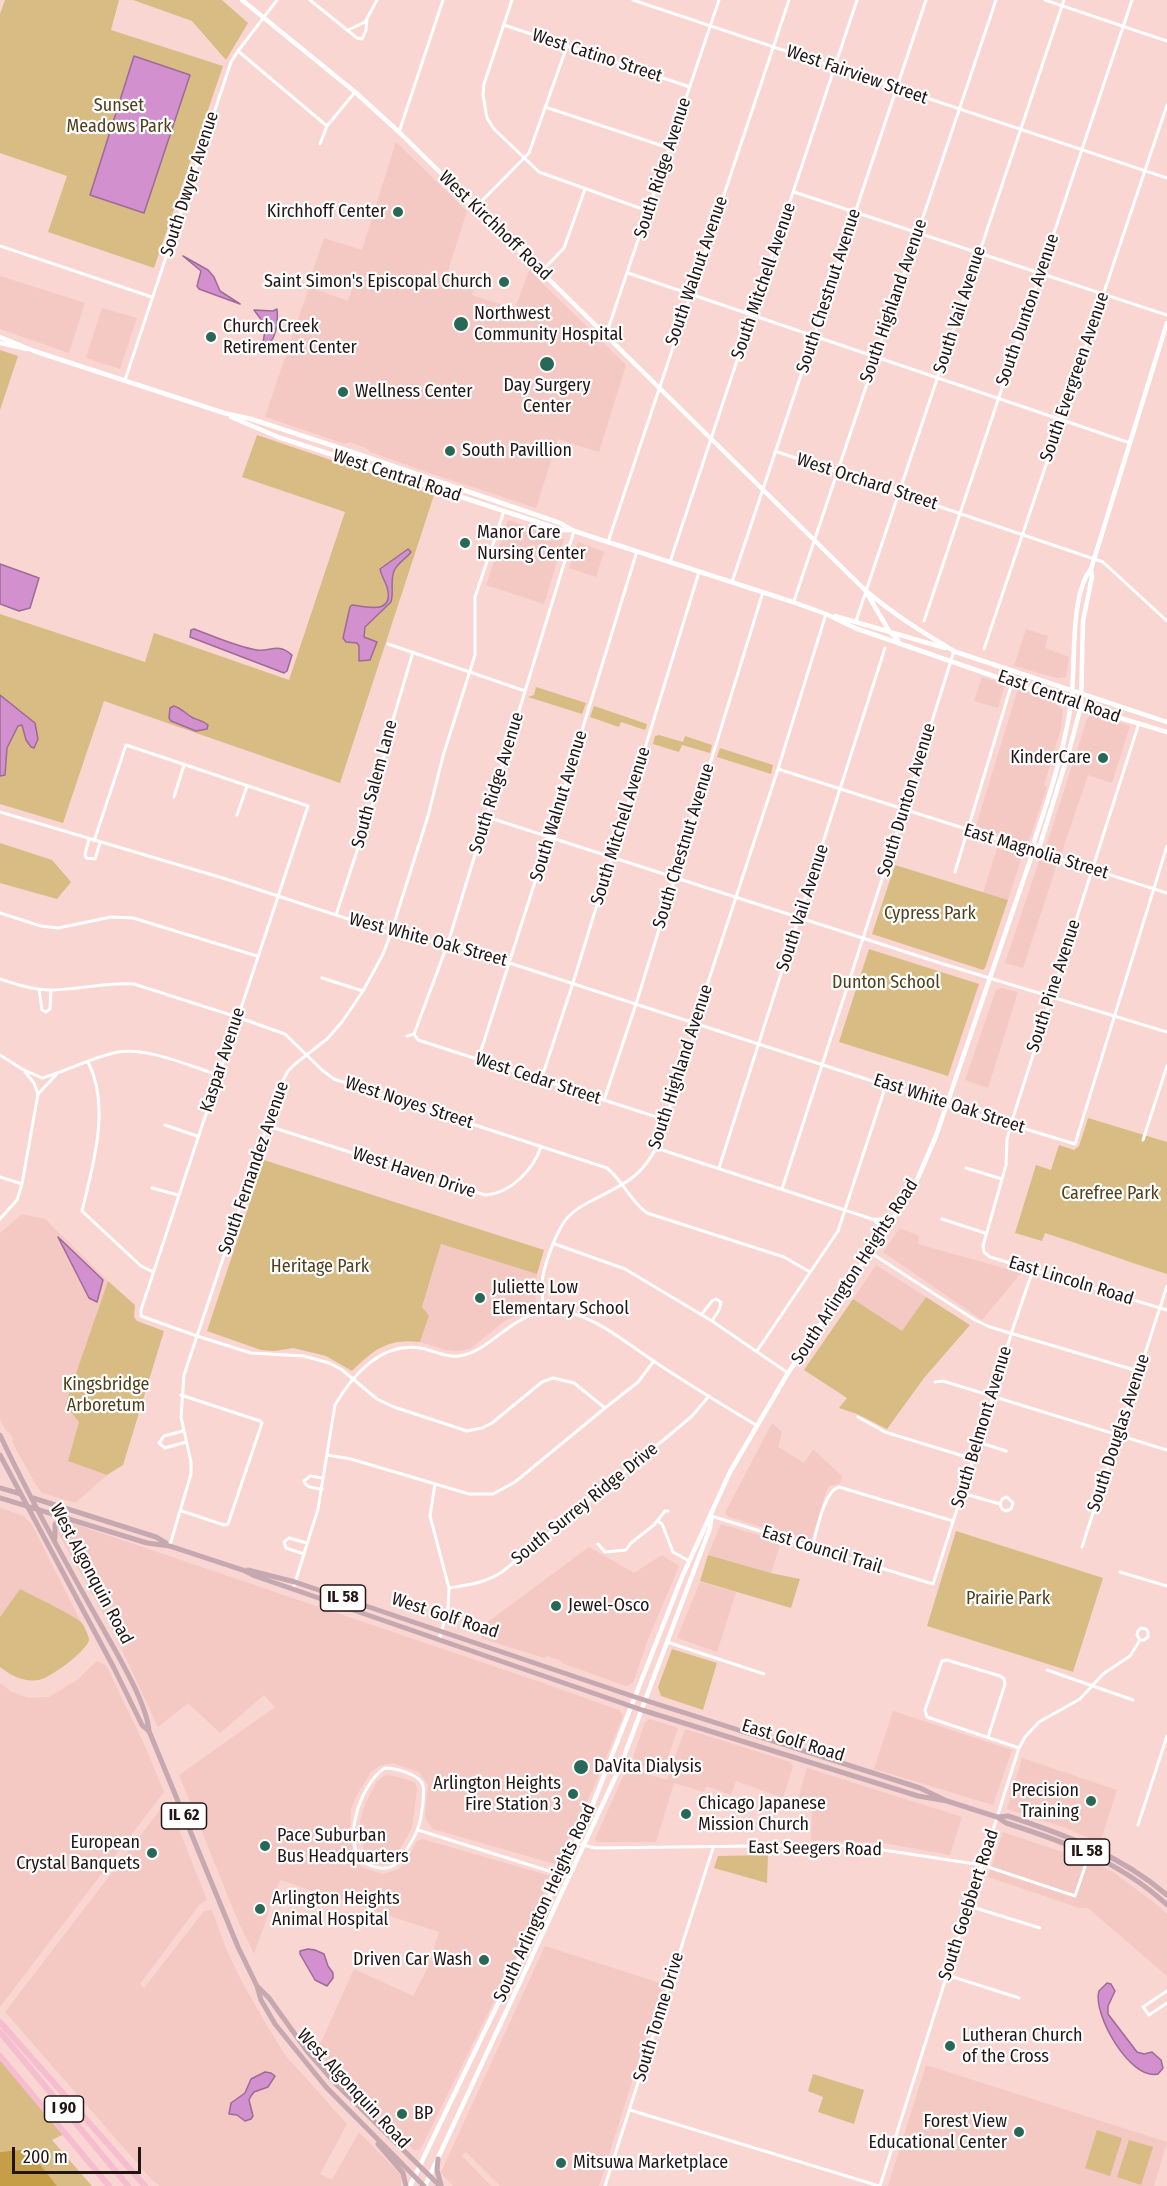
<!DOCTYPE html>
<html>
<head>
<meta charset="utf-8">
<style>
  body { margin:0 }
  #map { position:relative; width:1167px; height:2186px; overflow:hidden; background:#fad6d2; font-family:"Fira Sans Condensed",sans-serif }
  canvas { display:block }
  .scale { position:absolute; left:12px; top:2147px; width:129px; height:27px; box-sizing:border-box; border:3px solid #221615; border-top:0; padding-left:8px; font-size:18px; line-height:21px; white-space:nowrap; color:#221615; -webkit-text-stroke:4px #fff; paint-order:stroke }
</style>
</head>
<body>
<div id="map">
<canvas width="1167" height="2186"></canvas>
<div class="scale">200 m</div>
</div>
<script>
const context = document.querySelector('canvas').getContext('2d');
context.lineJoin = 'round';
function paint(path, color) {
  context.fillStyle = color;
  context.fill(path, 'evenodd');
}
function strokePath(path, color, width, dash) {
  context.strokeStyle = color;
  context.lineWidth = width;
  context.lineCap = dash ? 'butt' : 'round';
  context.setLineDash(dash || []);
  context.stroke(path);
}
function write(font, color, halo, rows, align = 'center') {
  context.font = font + ' "Fira Sans Condensed",sans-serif';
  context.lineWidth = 4.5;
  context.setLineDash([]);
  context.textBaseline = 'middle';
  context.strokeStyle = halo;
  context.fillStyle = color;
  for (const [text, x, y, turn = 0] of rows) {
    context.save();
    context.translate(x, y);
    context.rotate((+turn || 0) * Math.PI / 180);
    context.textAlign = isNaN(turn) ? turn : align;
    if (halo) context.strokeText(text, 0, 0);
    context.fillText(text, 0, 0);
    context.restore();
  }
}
const built = new Path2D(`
  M396,142L467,211L447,274L475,284L472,295L515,309L529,270L626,365L599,452L558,439L536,508L430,473L370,452L368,449L350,442L345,444L265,417L309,287L348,301L352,289L311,276L324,238L362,250Z
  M0,276L85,303L69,353L0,329Z
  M102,308L137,318L120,369L86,358Z
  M508,520L564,539L544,604L486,585Z
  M578,542L604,552L596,577L569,568Z
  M1026,629L1048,636L1045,648L1069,657L1066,677L1057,678L1014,666Z
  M982,677L1005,684L998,708L974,701Z
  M1018,689L1046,698L1063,709L1061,729L1044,785L1047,787L1028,844L976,826Z
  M1091,714H1097L1130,726L1112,783L1088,775L1061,855L1045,850L1087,719Z
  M997,848L1022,856L1008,900L983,893Z
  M1040,858L1057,864L1023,968L1005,963Z
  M1001,988L1018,992L988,1088L965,1080L996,990Z
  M22,1214L45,1219L108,1281L65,1405L79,1422L69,1461L107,1475L75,1503L42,1493L36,1485L12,1442L13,1439L10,1433L6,1431L0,1419V1233Z
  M900,1228L919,1236L918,1244L1021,1273L982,1320L883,1252Z
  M441,1244L537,1274L535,1288L536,1308L506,1320L470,1349L455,1351L445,1350L420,1342L429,1317L422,1308Z
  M876,1265L926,1297L902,1332L853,1299Z
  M772,1423L782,1432L778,1447L804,1463L813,1449L842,1476L840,1484L829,1486L826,1492L810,1543L727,1516L725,1513Z
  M0,1508L24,1516L32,1525L81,1622L20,1590L0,1617Z
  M63,1520L540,1682L619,1710L623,1716L594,1787L558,1862L555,1864L433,1829L427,1821L425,1816L428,1785L419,1772L393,1763L381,1765L371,1772L357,1795L351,1809L350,1837L354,1858L363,1868L383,1874L398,1869L405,1863L417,1841L422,1839L551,1876L517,1955L420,2150H414L315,2050L323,2038L354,1969L413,1996L427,1969L439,1932L280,1880L254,1954L238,1921L179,1775L275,1707L264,1695L220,1733L188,1703L158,1727L115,1635L57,1531Z
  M721,1524L781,1542L771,1573L708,1555Z
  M589,1547L634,1573L662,1555L679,1566L647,1642L633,1683L626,1686L562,1663L560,1660L547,1656L544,1658L481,1638L485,1624Z
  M700,1582L736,1592L717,1652L677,1638Z
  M97,1661L106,1665L145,1746L164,1792L0,2007V1683L12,1692L29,1698L49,1697L77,1680Z
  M893,1711L1012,1750L993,1805L874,1769Z
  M650,1719L678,1728L663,1772L640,1765L633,1757L645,1722Z
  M685,1729L790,1762L793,1766L783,1798L736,1781L731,1795L706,1786L704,1792L674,1783L656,1842H597L595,1839L627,1768L667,1780Z
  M1022,1758L1117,1790L1100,1843L1063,1827L1007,1809Z
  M807,1768L962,1817L950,1855L884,1843L811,1840L812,1807L797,1802Z
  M387,1774L412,1781L416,1784L417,1790L412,1828L399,1851L392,1860L387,1862L371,1857L364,1852L360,1821L365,1804L377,1781Z
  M163,1806L170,1807L207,1900L200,1904L140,1984L144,1988L204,1911L212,1910L227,1951L242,1982L272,2034L286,2056L347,2124L320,2174L332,2180L359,2132L399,2173L402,2176L401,2186H160L151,2179L5,2012Z
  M1003,1832L1096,1863L1113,1872L1160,1907L1167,1914V1976L1088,1908H1080L988,1877Z
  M545,1946L663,1984L599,2186H500L466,2152L462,2156L491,2186H453L441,2173L442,2170Z
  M926,2065L1167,2142L1154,2186H888Z`);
const green = new Path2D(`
  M5,0H119L111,30L223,66L154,268L48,232L67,176L0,153V14Z
  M133,0H222L248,23L226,60L192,21Z
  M0,350L18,356L0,410Z
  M257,435L434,495L340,783L104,701L63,823L0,804V614L145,662L154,633L289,680L345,512L242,477Z
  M536,687L586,703L582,714L528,697L534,695Z
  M594,706L647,724L645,730L621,722L619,727L590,717Z
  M659,735L683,742L685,736L712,745L710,753L682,745L679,752L653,744L655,736Z
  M720,748L773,765L771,774L717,757Z
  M0,843L52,860L71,882L57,899L0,883Z
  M895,865L1008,900L985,968L983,970L872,934Z
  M869,949L979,984L948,1076L839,1042Z
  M1088,1118L1167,1142V1274C1125,1261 1086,1246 1045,1233L1042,1241L1015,1233L1036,1165L1051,1170L1059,1145L1074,1150L1079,1146Z
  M264,1160L544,1250L537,1274L441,1244L422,1307L429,1316L420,1342C389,1338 374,1349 352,1371L326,1356L293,1348L274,1351L261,1350L207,1331Z
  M108,1281L135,1305L134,1317L137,1321L164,1331L123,1465L107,1475L68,1461L79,1422L65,1405Z
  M926,1297L970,1325L924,1378L887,1429L857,1414L839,1408L847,1398L804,1370L853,1299L902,1331Z
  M956,1531L1103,1578L1073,1672L927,1626Z
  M708,1555L771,1573L800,1579L791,1608L700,1581Z
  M20,1589C31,1595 76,1616 82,1623C84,1626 89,1636 89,1640C87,1651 50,1678 39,1680C23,1682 12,1676 0,1667V1617Z
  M672,1649L717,1663L703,1710L661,1696L658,1687Z
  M768,1855L767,1883L714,1868L718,1856Z
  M0,2056L64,2134L52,2140L92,2186H57L27,2149L0,2152Z
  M813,2074L864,2090L854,2124L818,2112L823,2097L808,2091Z
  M1097,2130L1122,2138L1110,2176L1085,2168Z
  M1129,2140L1153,2147L1141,2185L1117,2177Z`);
const forest = new Path2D(`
  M28,2149L57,2186H0V2152Z`);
const water = new Path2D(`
  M134,56L190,75L144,213L90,195Z
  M183,256L208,270L214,277L220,291L240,304L199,289L197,286L201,271Z
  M277,309C278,320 277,334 270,343L263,342L266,326L254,310L273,311Z
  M408,549L411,552C406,559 397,563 394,571C390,581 394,592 391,602L365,627L364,637L377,642L370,660L359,661V646L357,643L346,642L343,638L350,607L352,605C367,607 395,615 387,587C385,581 381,575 380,569Z
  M0,564L39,578L30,608L19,611L0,604Z
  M194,629C213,636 237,647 257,650C270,652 278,642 292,655L287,671L284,673L190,637L191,630Z
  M0,695L35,723L38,739L34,748L31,747L26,740L22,725L18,726L7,748L5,775L0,776Z
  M174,706C181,708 186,714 193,718C199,720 203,721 208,725L207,729L196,731L171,721L169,718L170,708Z
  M58,1237L103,1280L97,1302L89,1298Z
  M308,1949L315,1950L324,1954L328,1966L333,1973V1978L327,1986L315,1980L300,1954V1951Z
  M1107,1983L1111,1984L1115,1991L1108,2006V2014L1137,2052L1144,2054L1152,2052L1161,2060L1163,2068L1158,2074C1130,2081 1092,2013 1099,1991Z
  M265,2072L271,2073L275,2076L268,2087L254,2092L251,2096L249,2100L253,2116L251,2119L245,2121L237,2115L229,2114L231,2103L245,2093L251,2079Z`);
const minor = new Path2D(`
  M310,0L357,38L362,39L366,30L367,20
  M512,0L484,84L483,95L487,118L494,129L539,172L648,211
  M633,0L1167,178
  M1045,0L1167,41
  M504,25L690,87
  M348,30L365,22L377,0
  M238,51L327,126
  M545,107L669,148
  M399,132L443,0
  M320,144L327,126L355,92
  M794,192L1167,315
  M476,207L529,153L567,46
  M0,246L152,297
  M542,271L564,248L585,189
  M628,273L1130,443
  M606,335L719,0
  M125,380L231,62L238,51L277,0
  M775,451L1103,562L1167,621
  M608,542L789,0
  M670,562L857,0
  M732,582L926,0
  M794,601L996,0
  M856,621L1064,0
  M924,621L1132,0
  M388,644L525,691
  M984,649L1167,105
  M1139,723L1011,1124L1007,1140L1006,1165L983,1246L984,1252L990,1257L1167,1310
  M778,769L1167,893
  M174,797L184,765
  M0,812L226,879L391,933L414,939L448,943L946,1105L1075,1144L1167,846
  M237,815L247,786
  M487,817L940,963L1167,1032
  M89,839L85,854L86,858L95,859L100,843
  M94,841L126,745L308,806L141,1310V1316L197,1336L251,1353L304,1356L329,1363L341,1369L377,1399L394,1407L467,1431L482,1428L492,1423L542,1382L553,1378L574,1383L605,1408
  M955,872L1012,683
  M0,913L41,926L58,928L111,917L133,918L257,956
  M336,915L379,784L387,740L413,652
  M322,978L363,991
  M0,979C16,984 33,990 50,990C78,990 105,982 134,984L237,1017L285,1034L322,1070L334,1079L346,1083L607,1168C623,1181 630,1201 647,1213L784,1257L810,1272
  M39,989L42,1010L46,1012L50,1009L51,991
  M414,1034L448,943L574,531
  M414,1034L418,1040L666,1120
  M407,1036L414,1034
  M0,1055L22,1069L42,1078C68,1071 92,1057 118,1052C147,1047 190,1066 218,1075
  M478,1060L549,838L637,551
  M88,1062C111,1106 93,1165 82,1211L141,1266L153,1272
  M541,1080L573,983L699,572
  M38,1094L56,1075
  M604,1100L636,1004L763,592
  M165,1125L197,1136
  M268,1126L485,1195C510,1194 533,1170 541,1147
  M1143,1140L1167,1066
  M656,1148L875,1220
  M719,1168L885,648
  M966,1168L1002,1179
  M0,1177L22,1184
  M152,1188L178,1195
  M782,1189L904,811L954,651
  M0,1219L17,1200L22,1184L38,1094L34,1083L25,1072
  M942,1219L985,1233
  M555,1244L625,1269L712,1321L788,1373
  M871,1253L975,1320L990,1327L1138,1371
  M543,1312C543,1302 542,1293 542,1284C543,1267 557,1227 570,1215C576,1209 585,1204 593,1200C623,1184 640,1179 656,1148L696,1030L697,1016L778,769L826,614
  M701,1315L712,1301L716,1299L721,1302L719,1310L712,1321
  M757,1351L838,1231L886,1085
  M935,1382L943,1381L1167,1450
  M181,1395L260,1421L262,1423L228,1524L224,1525L182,1511
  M858,1417L885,1432L973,1459
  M183,1431L164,1436L159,1443L165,1448L186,1442
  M978,1442L1006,1451
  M327,1455L351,1459L469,1494H493L515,1482L605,1408L638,1382L654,1361
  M435,1484L430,1516L449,1588L448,1609L439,1640
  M322,1489C315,1488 306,1488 304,1481L310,1476L323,1478
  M962,1493L1000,1504L1002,1509L1006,1511L1011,1509L1013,1503L1007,1497L1002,1499L1000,1504
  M711,1516L933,1584L993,1397L1011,1334L1033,1270
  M658,1521L662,1524L673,1552L689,1561
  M598,1544L605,1552L626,1550L631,1543L654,1525L665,1511H668
  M170,1545L191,1474V1462L181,1417L184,1375L282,1082L288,1071L295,1064L327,1039L342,1022L363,991L383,954L391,933L428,816L443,756L475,655V597L504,511
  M1082,1547L1167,1286
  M812,1548C817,1532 823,1492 839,1487L953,1521
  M304,1554L286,1548L284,1542L289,1538L307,1543
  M1120,1572L1167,1586
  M449,1588C468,1585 485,1583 502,1572L672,1433L692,1416L709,1396
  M293,1589L318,1509L335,1405C353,1374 382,1342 420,1348C433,1350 445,1358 459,1356C488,1353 509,1317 543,1312C552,1310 565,1311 574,1314C602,1322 628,1344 652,1360C686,1383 721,1404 756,1425
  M667,1642L764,1674
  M1047,1670L1133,1700
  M988,1737L1005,1684L1004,1679L1000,1676L947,1660L942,1661L925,1710L927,1717L1019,1748
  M385,1768C395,1768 417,1774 422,1783C426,1790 421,1820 418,1828C416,1836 400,1862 393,1866C386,1870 374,1868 367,1864C338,1847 361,1782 385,1768Z
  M1138,1825L1167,1736
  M418,1830L568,1877
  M575,1843L595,1848L834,1845L870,1848L982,1865L1075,1896L1089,1855
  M969,1906L1040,1928
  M947,1975L1019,1998
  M1167,1991L1143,2007L1149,2015L1167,2003
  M630,2110L879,2186
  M605,2186L713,1848
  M880,2186L1019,1748L1025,1737L1039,1722L1080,1699L1103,1674L1130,1656L1140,1640H1144L1148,1637V1632L1146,1629L1141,1628L1138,1631L1137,1635L1140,1640`);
const secondary = new Path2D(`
  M242,0L355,92L399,132L865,590C893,614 922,632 954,651
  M0,337L34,351L224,413L251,419L352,452L560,523L574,531L793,602L826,614L855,628L1071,703L1167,732
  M0,343L27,349
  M231,417L278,437L562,530H570
  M868,595L889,631L898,640
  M835,616L945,648
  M953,651L1167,722
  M1034,849L1040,845L1069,751L1081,706L1083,621L1092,577L1091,569L1167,323
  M875,1220L880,1225L881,1236
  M875,1220L893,1219
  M410,2186L587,1819L682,1577L730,1472L788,1373L914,1187L936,1136L1034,849V842C1049,797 1064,751 1071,704C1076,669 1069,596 1091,569
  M425,2186L620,1767L710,1528L711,1519`);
const primary = new Path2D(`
  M0,1435C29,1497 63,1558 97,1618C112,1645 147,1702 149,1731L238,1947L257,1986L261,2000L275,2024L326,2087L424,2186
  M0,1455L114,1668L142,1725L149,1731
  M0,1488L21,1494
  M0,1498L147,1543L170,1546L243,1570L255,1576L642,1710L918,1796L947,1801
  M33,1498L156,1537L166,1543
  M55,1538V1524L64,1518
  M248,1570L295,1582L635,1697L920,1788L947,1801L997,1817L1006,1823C1065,1842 1121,1862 1167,1905
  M997,1817L1008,1816C1066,1835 1120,1855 1167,1895
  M258,1987L269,1998L307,2051L337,2085L440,2186
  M378,2144L403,2173L406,2186
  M438,2159L437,2170L441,2185`);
const motorway = new Path2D(`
  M0,2022L145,2186
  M0,2032L128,2186
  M0,2056L109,2186`);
const markers = [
  [398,212,6,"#276856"],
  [504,282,6,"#276856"],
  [461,324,8,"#276856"],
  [211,337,6,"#276856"],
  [547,364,8,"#276856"],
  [343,392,6,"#276856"],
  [450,451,6,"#276856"],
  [465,543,6,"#276856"],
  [1103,758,6,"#276856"],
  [480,1298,6,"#276856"],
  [556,1606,6,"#276856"],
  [581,1767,8,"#276856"],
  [573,1794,6,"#276856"],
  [1091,1801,6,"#276856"],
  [686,1814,6,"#276856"],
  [265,1846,6,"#276856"],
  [152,1853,6,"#276856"],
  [260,1909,6,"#276856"],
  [484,1960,6,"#276856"],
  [950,2046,6,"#276856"],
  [402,2114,6,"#276856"],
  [1019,2132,6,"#276856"],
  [561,2163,6,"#276856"]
];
const shields = [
  [343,1598,45],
  [184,1816,45],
  [1087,1852,45],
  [64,2109,39]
];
const shieldNames = [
  ["IL 58",343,1598],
  ["IL 62",184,1816],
  ["IL 58",1087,1852],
  ["I 90",64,2109]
];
const streetNames = [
  ["West Catino Street",597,56,18],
  ["West Fairview Street",857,75,19],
  ["South Ridge Avenue",663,168,-72],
  ["South Dwyer Avenue",190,184,-72],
  ["West Kirchhoff Road",495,226,44],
  ["South Walnut Avenue",697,271,-71],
  ["South Mitchell Avenue",764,281,-71],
  ["South Chestnut Avenue",829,291,-72],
  ["South Highland Avenue",894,301,-71],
  ["South Vail Avenue",960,310,-72],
  ["South Dunton Avenue",1028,310,-71],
  ["South Evergreen Avenue",1075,377,-71],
  ["West Central Road",397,476,18],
  ["West Orchard Street",867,482,18],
  ["East Central Road",1059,697,19],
  ["South Ridge Avenue",497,783,-73],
  ["South Salem Lane",375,784,-75],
  ["South Dunton Avenue",907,800,-73],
  ["South Walnut Avenue",559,806,-73],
  ["South Mitchell Avenue",621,826,-73],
  ["South Chestnut Avenue",684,846,-73],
  ["East Magnolia Street",1036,852,17],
  ["South Vail Avenue",803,908,-72],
  ["West White Oak Street",428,940,15],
  ["South Pine Avenue",1054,986,-72],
  ["Kaspar Avenue",223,1060,-72],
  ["South Highland Avenue",681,1067,-72],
  ["West Cedar Street",538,1079,18],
  ["West Noyes Street",409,1103,18],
  ["East White Oak Street",949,1104,18],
  ["South Fernandez Avenue",254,1168,-71],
  ["West Haven Drive",414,1173,18],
  ["South Arlington Heights Road",855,1272,-57],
  ["East Lincoln Road",1071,1281,17],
  ["South Belmont Avenue",982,1427,-73],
  ["South Douglas Avenue",1119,1433,-72],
  ["South Surrey Ridge Drive",585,1504,-39],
  ["East Council Trail",822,1550,17],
  ["West Algonquin Road",91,1574,62],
  ["West Golf Road",445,1616,18],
  ["East Golf Road",793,1741,17],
  ["East Seegers Road",815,1849,1],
  ["South Arlington Heights Road",545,1903,-65],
  ["South Goebbert Road",969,1905,-72],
  ["South Tonne Drive",659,2017,-73],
  ["West Algonquin Road",353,2089,47]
];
const parkNames = [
  ["Sunset",119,106],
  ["Meadows Park",119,127],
  ["Cypress Park",930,914],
  ["Dunton School",886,983],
  ["Carefree Park",1110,1194],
  ["Heritage Park",320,1267],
  ["Kingsbridge",106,1385],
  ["Arboretum",106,1406],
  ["Prairie Park",1008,1599]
];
const poiNames = [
  ["Kirchhoff Center",386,212,"right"],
  ["Saint Simon's Episcopal Church",492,282,"right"],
  ["Northwest",474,314],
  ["Community Hospital",474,335],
  ["Church Creek",223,327],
  ["Retirement Center",223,348],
  ["Day Surgery",547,386,"center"],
  ["Center",547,407,"center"],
  ["Wellness Center",355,392],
  ["South Pavillion",462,451],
  ["Manor Care",477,533],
  ["Nursing Center",477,554],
  ["KinderCare",1091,758,"right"],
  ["Juliette Low",492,1288],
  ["Elementary School",492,1309],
  ["Jewel-Osco",568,1606],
  ["DaVita Dialysis",594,1767],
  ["Arlington Heights",561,1784,"right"],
  ["Fire Station 3",561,1805,"right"],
  ["Precision",1079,1791,"right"],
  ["Training",1079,1812,"right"],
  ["Chicago Japanese",698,1804],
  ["Mission Church",698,1825],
  ["Pace Suburban",277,1836],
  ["Bus Headquarters",277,1857],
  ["European",140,1843,"right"],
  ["Crystal Banquets",140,1864,"right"],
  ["Arlington Heights",272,1899],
  ["Animal Hospital",272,1920],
  ["Driven Car Wash",472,1960,"right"],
  ["Lutheran Church",962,2036],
  ["of the Cross",962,2057],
  ["BP",414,2114],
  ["Forest View",1007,2122,"right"],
  ["Educational Center",1007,2143,"right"],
  ["Mitsuwa Marketplace",573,2163]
];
paint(built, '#f4c8c3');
paint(green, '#d8bc84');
paint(forest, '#c69e47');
paint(water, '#d290cf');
strokePath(water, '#9d6b97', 1.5);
strokePath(minor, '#fff', 3);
strokePath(secondary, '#fff', 4.5);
strokePath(primary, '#c5a8b0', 5);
strokePath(motorway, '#f5bdcf', 6);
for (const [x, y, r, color] of markers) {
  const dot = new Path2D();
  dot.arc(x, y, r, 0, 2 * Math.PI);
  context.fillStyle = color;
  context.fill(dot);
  strokePath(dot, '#fff', 2);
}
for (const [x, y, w] of shields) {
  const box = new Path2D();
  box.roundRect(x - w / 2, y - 13, w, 26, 4.5);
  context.fillStyle = '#fff';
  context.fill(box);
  strokePath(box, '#221615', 1.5);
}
write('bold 16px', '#221615', null, shieldNames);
write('18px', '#221615', '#fff', streetNames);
write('18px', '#503f1a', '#fff', parkNames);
write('18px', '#221615', '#fff', poiNames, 'left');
</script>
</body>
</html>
